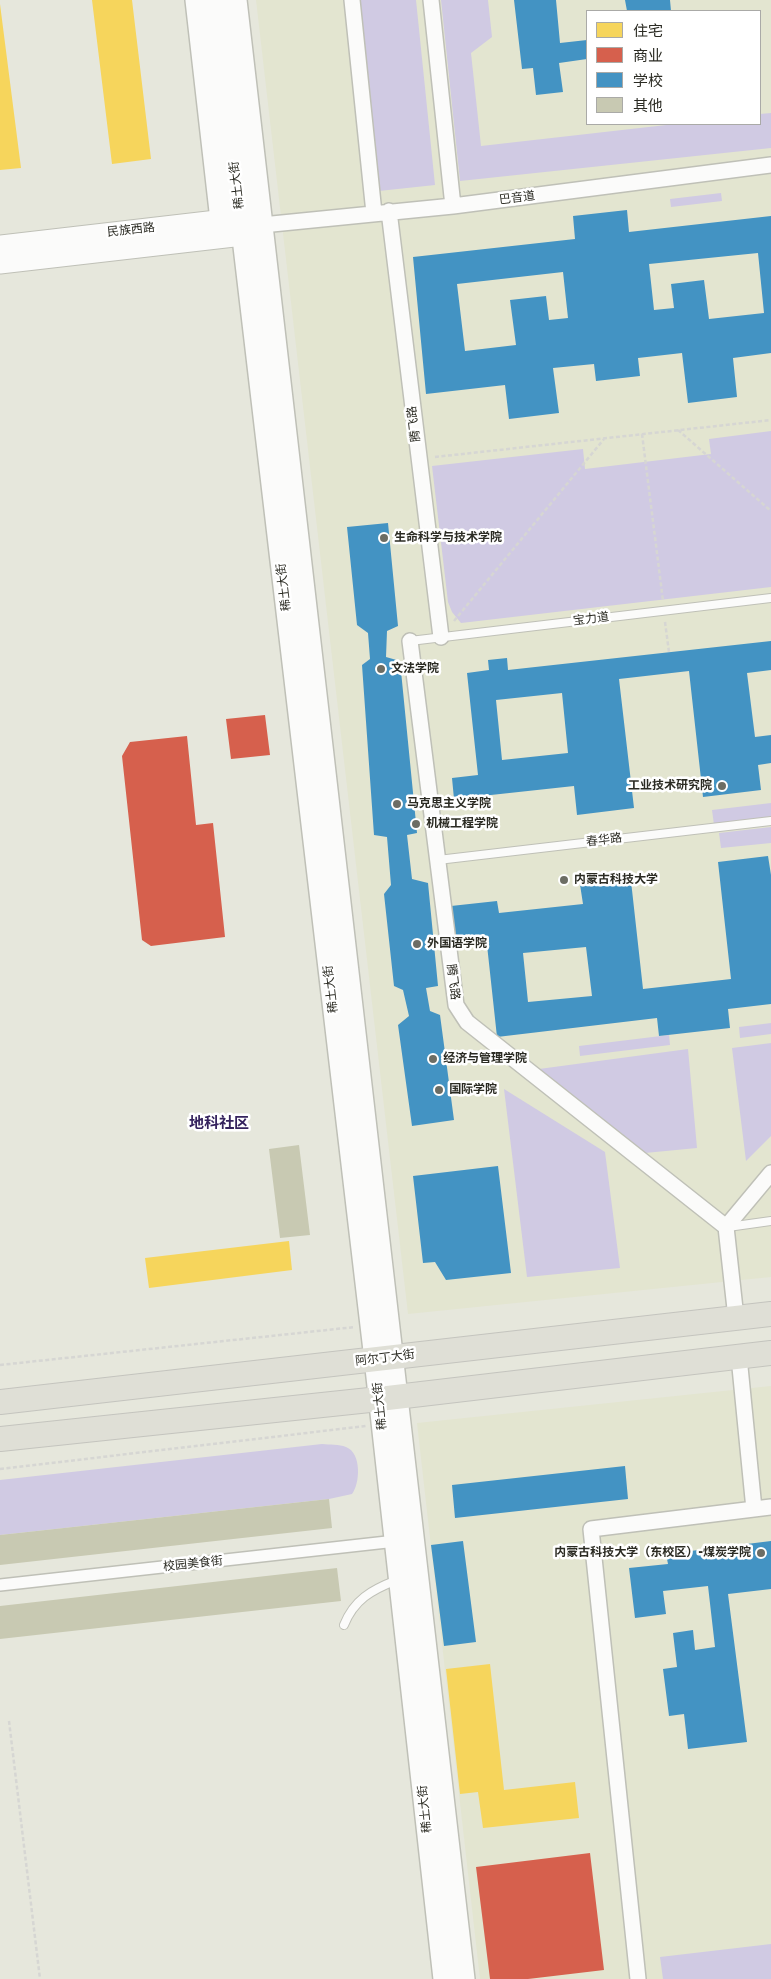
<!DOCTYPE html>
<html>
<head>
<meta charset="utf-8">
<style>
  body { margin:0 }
  #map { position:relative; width:771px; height:1979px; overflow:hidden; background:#e6e7dc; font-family:"IBM Plex Sans","Noto Sans SC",sans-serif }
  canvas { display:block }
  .legend { position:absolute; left:586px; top:10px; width:175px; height:115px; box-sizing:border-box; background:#fff; border:1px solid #aaaaa7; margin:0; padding:6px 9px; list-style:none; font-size:15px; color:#2b2b23 }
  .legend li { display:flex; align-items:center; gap:10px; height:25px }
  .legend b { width:25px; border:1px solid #aaaaa7 }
</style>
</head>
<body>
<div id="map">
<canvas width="771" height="1979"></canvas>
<ul class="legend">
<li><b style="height:14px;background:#f6d55c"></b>住宅</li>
<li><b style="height:14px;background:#d6604d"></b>商业</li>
<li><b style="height:14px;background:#4393c3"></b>学校</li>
<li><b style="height:14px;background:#c8c9b2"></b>其他</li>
</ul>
</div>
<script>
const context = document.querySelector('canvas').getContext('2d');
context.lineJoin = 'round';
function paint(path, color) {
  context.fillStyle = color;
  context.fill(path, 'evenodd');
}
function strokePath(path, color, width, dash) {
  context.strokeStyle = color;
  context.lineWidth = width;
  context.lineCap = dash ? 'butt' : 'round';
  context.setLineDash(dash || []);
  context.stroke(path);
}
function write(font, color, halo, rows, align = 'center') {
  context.font = font + ' "IBM Plex Sans","Noto Sans SC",sans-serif';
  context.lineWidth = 5;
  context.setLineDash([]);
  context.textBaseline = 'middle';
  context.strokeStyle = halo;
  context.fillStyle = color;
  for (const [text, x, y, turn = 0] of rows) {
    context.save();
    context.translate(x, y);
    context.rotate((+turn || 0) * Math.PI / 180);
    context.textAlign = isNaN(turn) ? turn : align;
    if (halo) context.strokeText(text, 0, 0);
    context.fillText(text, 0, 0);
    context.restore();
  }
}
const built = new Path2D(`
  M256,0H771V1277L408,1314ZM587,11H760V124H587Z
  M771,1386V1979H480L417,1423Z`);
const green = new Path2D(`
  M360,0H416L435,185L379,191Z
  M441,0H488L492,37L471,53L481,146L675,124H760V114L771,113V148L460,181Z
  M721,193L722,201L671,207L670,199Z
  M771,431V587L461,623L452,612L448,602L432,466L583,449L585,469L711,454L709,439Z
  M771,803V819L714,825L712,810Z
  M771,827V843L721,848L719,833Z
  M771,1023V1034L740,1038L739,1027Z
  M669,1035L670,1045L580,1056L579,1046Z
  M771,1043V1136L746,1161L732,1048Z
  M688,1049L697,1148L645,1153L539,1069Z
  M504,1089L605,1152L620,1268L527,1277Z
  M322,1444C330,1445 339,1444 346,1447C362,1453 360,1484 352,1494L329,1499L0,1535V1480Z
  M771,1944V1979H663L660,1957Z`);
const homes = new Path2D(`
  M92,0H132L151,159L112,164Z
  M0,4L21,168L0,170Z
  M289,1241L292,1270L149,1288L145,1258Z
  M490,1664L504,1790L575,1782L579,1818L483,1828L478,1792L460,1794L446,1669Z`);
const shops = new Path2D(`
  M265,715L270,755L231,759L226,719Z
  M187,736L196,825L213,823L225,937L151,946L142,940L122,756L130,742Z
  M590,1853L604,1970L528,1979H490L476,1867Z`);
const schools = new Path2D(`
  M514,0H556L560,43L587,40V59L559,63L563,92L536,95L533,68L522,69Z
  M625,0H670L671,11H627Z
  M627,210L629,232L771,216V353L733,358L737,397L688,403L682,353L638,358L640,376L596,381L594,364L553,368L559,413L509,419L505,385L426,394L413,257L575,239L573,216ZM758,253L764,313L709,319L704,280L671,284L674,308L654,310L649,264ZM563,272L568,318L549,320L546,296L510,300L516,345L465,351L457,284Z
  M388,523L398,626L387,631L386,657L400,661L417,833L407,835L412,879L428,883L438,986L426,988L430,1011L440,1015L454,1120L412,1126L398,1025L409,1016L403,990L394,986L384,894L391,885L387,837L374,835L362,665L370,659L368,633L357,625L347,527Z
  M771,641V670L747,673L755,737L771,735V763L758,765L761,790L703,797L689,671L619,679L634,808L577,815L574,786L454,799L452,778L478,775L467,673L489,670L488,660L507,658L508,670ZM562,693L568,753L502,760L496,700Z
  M768,856L771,875V1004L728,1009L730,1028L659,1036L657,1018L497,1037L487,945L455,949L451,906L497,901L499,913L583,904L579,878L630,872L643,989L731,979L718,862ZM586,947L592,996L528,1002L523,953Z
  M498,1166L511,1273L446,1280L435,1262L423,1263L413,1176Z
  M625,1466L628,1499L455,1518L452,1485Z
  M463,1541L476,1642L444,1646L431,1545Z
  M771,1541V1589L728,1594L747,1742L688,1749L684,1714L669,1716L663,1669L677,1667L673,1633L693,1630L695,1650L715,1647L708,1586L663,1591L666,1614L635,1618L629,1568L668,1564L666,1554Z`);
const building = new Path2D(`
  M299,1145L310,1235L280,1238L269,1149Z
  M329,1499L332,1528L0,1565V1535Z
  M337,1568L341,1601L0,1639V1606Z`);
const path = new Path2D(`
  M678,430L771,511
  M642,434L663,601
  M435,457L771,420
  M454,621L604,439
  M665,622L669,652
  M0,1365L355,1327
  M0,1469L366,1426
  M9,1721L40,1979`);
const service = new Path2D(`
  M410,641L771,598
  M438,860L771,821
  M728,1227L771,1221
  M344,1625C354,1600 371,1590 397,1580`);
const pedestrian = new Path2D(`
  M0,1585L387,1542`);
const minor = new Path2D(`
  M352,0L374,213
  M431,0L453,206
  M389,211L441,637
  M262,225L453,206L771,165
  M410,641L456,1005L467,1022L726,1227
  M726,1227L736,1318
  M726,1227L771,1173
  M739,1357L754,1509
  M638,1979L591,1529L771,1507`);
const tertiary = new Path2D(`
  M0,245L234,218
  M0,264L243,236`);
const secondary = new Path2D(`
  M196,0L221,220
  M215,0L375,1359L444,1979
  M236,0L464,1979`);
const primary = new Path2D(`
  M0,1402L771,1314
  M0,1439L379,1399L771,1353`);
const markers = [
  [384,538,5,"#6c6d64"],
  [381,669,5,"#6c6d64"],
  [722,786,5,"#6c6d64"],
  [397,804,5,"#6c6d64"],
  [416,824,5,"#6c6d64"],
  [564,880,5,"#6c6d64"],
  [417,944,5,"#6c6d64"],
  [433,1059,5,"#6c6d64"],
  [439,1090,5,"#6c6d64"],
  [761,1553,5,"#6c6d64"]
];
const streetNames = [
  ["稀土大街",237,185,-97],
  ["巴音道",517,198,-7],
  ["民族西路",131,230,-6],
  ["腾飞路",414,424,-97],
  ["稀土大街",284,587,-97],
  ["宝力道",591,619,-7],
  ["春华路",604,840,-7],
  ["腾飞路",453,982,83],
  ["稀土大街",331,989,-97],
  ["阿尔丁大街",385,1358,-7],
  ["稀土大街",380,1406,-96],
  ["校园美食街",193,1564,-6],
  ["稀土大街",425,1809,-96]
];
const poiNames = [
  ["生命科学与技术学院",394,538],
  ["文法学院",391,669],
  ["工业技术研究院",712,786,"right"],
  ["马克思主义学院",407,804],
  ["机械工程学院",426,824],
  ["内蒙古科技大学",574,880],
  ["外国语学院",427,944],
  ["经济与管理学院",443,1059],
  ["国际学院",449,1090],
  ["内蒙古科技大学（东校区）-煤炭学院",751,1553,"right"]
];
const quarterNames = [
  ["地科社区",219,1124]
];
paint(built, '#e3e5d0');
paint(green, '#d0cae3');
paint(homes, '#f6d55c');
paint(shops, '#d6604d');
paint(schools, '#4393c3');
paint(building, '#c8c9b2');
strokePath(service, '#bfc0b7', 10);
strokePath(pedestrian, '#bfc0b7', 14);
strokePath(minor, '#bfc0b7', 18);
strokePath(tertiary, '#bfc0b7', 21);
strokePath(secondary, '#bfc0b7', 24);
strokePath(primary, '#c4c4be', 26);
strokePath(path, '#d6d6d3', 2.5, [4, 2.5]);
strokePath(service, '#fbfbfa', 8);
strokePath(pedestrian, '#fbfbfa', 11);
strokePath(minor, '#fbfbfa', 15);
strokePath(tertiary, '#fbfbfa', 19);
strokePath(secondary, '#fbfbfa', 21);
strokePath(primary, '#dfdfd6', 24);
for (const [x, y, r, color] of markers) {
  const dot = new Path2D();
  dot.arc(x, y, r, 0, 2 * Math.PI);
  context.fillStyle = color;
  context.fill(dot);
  strokePath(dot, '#fff', 2);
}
write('12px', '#2b2b23', '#fff', streetNames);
write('bold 12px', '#2b2b23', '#fff', poiNames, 'left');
write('bold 15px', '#35235d', '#fff', quarterNames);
</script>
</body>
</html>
